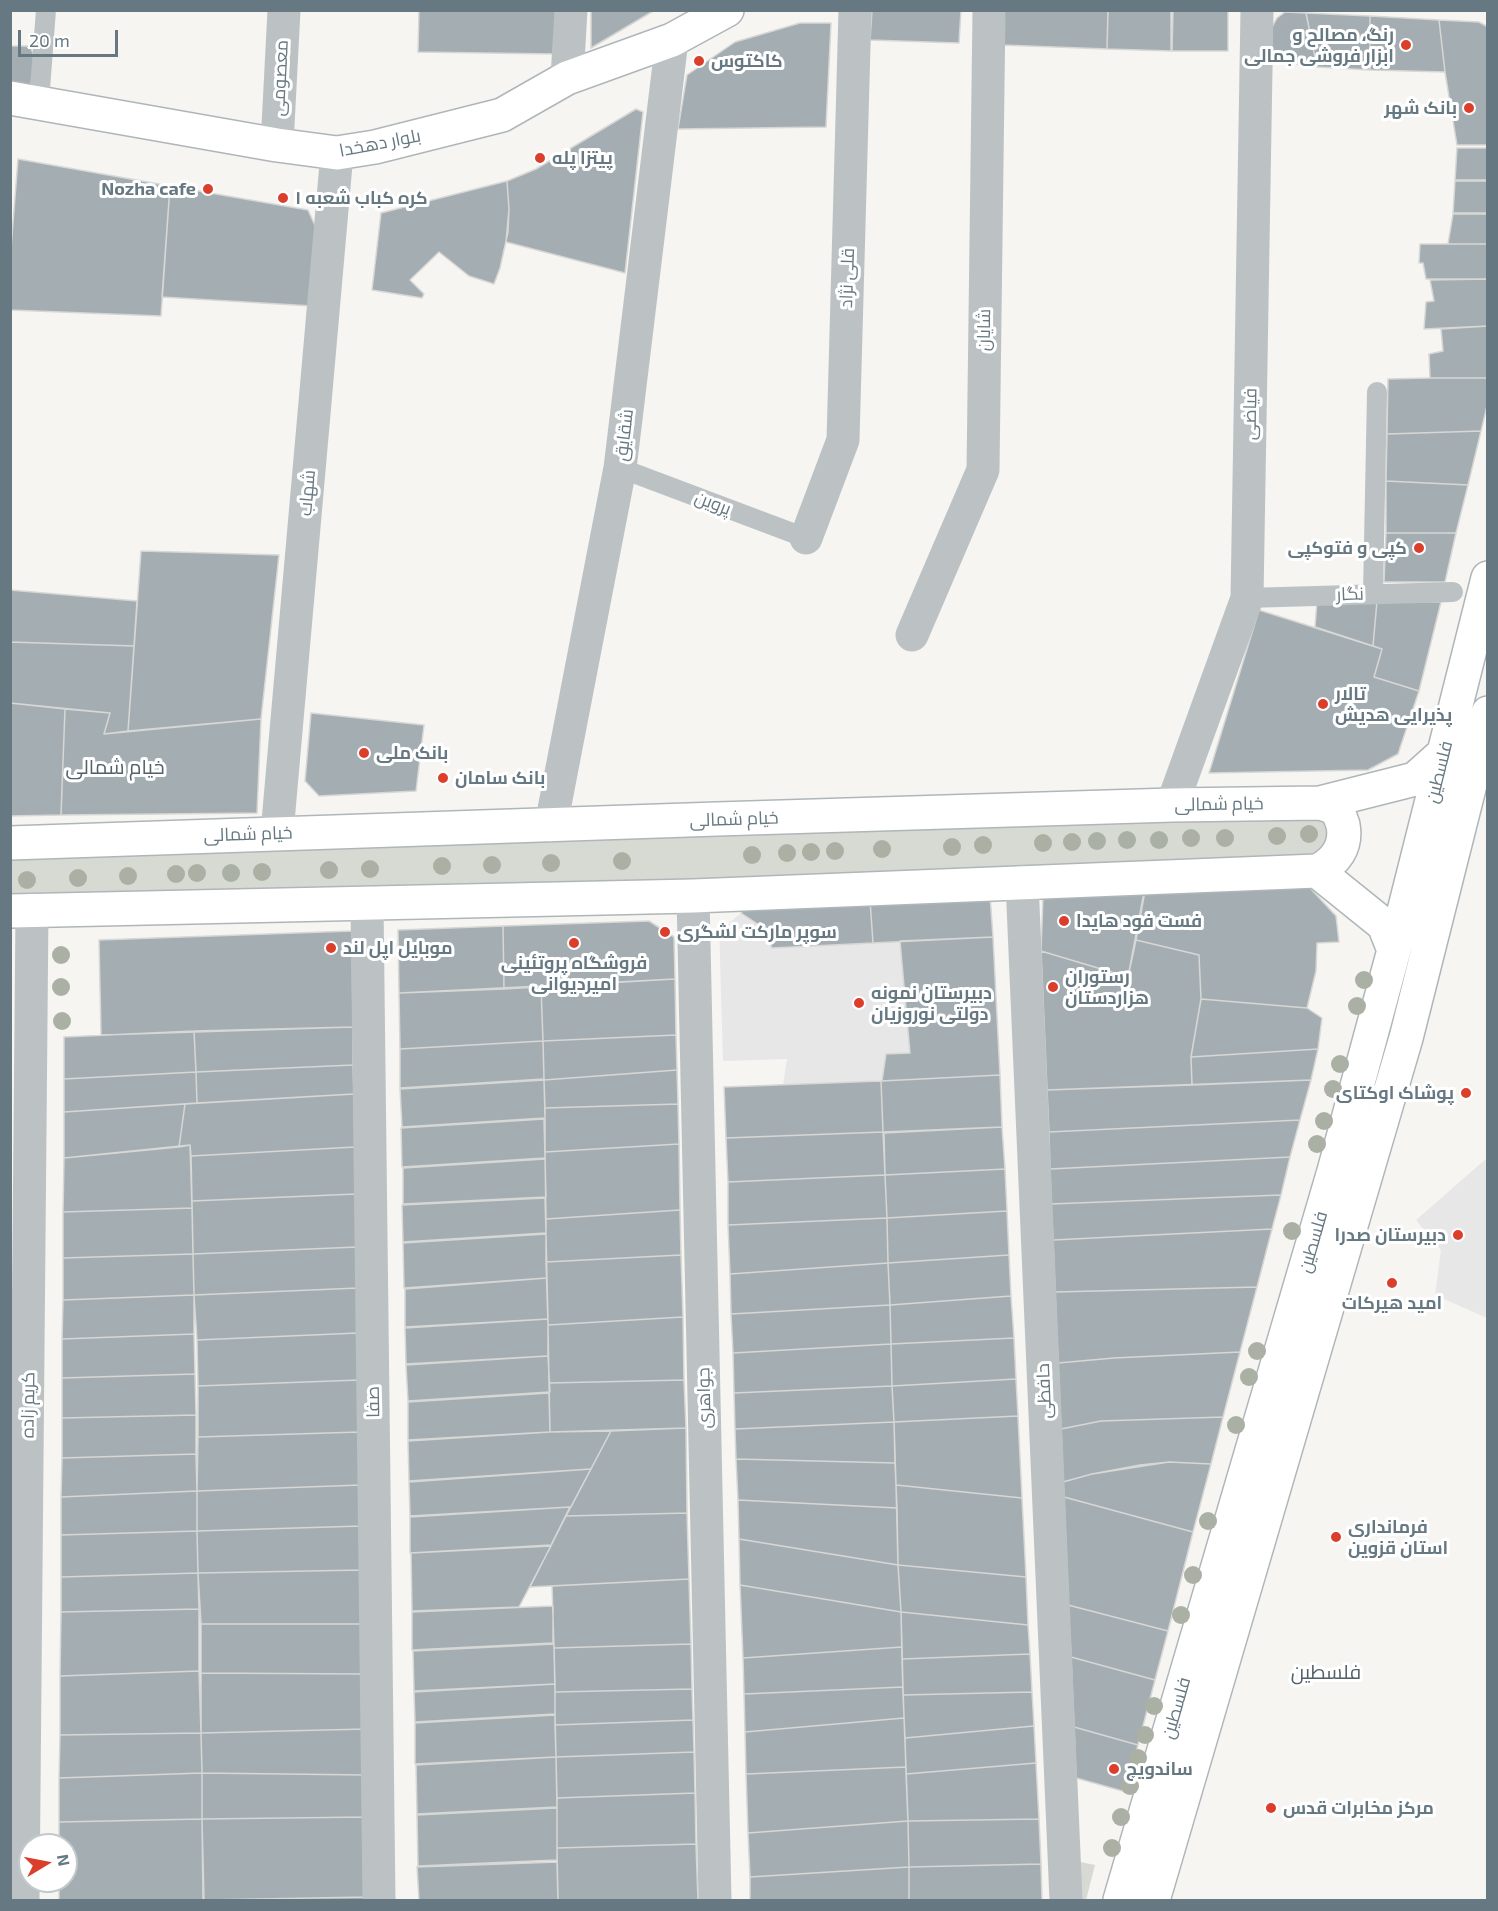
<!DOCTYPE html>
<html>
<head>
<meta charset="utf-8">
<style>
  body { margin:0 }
  #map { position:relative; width:1498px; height:1911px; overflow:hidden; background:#f6f5f2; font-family:"Exo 2",sans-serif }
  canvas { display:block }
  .frame { position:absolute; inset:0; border:12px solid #667982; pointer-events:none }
  .north { position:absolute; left:18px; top:1833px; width:60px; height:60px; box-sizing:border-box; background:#fff; border:2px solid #c2c9cd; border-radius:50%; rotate:80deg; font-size:16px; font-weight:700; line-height:24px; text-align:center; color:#667982 }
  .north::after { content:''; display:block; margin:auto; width:21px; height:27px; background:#dc3e2c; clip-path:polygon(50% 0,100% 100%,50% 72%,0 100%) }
  .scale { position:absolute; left:18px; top:30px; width:100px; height:27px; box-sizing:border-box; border:3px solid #667982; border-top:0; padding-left:8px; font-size:18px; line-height:21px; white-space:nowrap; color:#667982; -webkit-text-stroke:4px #fff; paint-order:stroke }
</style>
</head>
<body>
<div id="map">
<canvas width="1498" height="1911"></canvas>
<div class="frame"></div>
<div class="north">N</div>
<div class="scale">20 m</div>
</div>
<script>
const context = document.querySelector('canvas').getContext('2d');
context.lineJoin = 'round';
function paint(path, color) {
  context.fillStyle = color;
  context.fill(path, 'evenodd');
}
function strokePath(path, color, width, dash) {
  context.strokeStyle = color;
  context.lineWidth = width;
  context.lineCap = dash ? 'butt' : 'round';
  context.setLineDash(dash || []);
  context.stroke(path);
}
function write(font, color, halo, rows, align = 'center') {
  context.font = font + ' "Exo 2",Cairo,sans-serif';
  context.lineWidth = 6;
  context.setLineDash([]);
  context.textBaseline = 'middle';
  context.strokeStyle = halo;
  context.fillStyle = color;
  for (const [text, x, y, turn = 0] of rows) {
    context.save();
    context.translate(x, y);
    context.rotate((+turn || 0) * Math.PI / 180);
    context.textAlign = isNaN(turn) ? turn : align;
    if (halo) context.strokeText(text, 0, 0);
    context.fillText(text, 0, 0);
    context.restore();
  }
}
const built = new Path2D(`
  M741,913L762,927L772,948L993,937L1000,1075L783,1085L787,1059L723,1061L719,924H728Z
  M1487,1158V1318L1435,1295L1441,1250L1416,1220Z`);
const green = new Path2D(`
  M1320,803L1336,858L11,911L10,843Z
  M1070,1860L1095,1865L1086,1900H1072Z`);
const building = new Path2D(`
  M419,10H556L555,54L418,52Z
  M591,10H655L591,48Z
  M872,10H961L959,43L870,40Z
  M1003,10H1108L1107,49L1002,45Z
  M1108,10H1171V51L1107,49Z
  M1173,10H1228V51H1172Z
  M1285,12L1306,13L1317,67L1269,61L1271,29L1277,18Z
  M1306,13L1370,16V70L1317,67Z
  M1370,16L1439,20L1445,72L1370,70Z
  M1439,20L1479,22L1488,27V145H1457L1445,72Z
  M800,23H831L826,127L678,129L687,75L735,42Z
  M10,46H30L35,58L32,81L28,90L10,87Z
  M636,109L643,112L625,273L506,242L509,209L507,181L536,169Z
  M1457,148H1488V180H1455Z
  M18,159L170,186L161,316L10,310V261Z
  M507,181L509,209L508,232L500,268L494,284L469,276L439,252L410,280L424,294L422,298L372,290L381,213Z
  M1455,181H1488V213H1453Z
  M170,186L308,210L317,230L312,306L162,297Z
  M1453,214H1488V244H1448Z
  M1420,244H1488V279H1426L1423,263H1419Z
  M1488,279V326L1424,329L1426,302L1434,301L1430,280Z
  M1488,326V378H1430L1429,354L1443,351L1441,329Z
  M1430,378H1488V402L1481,431L1387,434L1388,379Z
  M1481,431L1468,485L1386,481L1387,434Z
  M1386,481L1468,485L1456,533H1386Z
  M1386,533H1456L1445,582H1384Z
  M141,551L279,555L261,719L128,731Z
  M10,590L137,601L134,646L10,642Z
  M1317,601H1377L1373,646L1315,627Z
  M1377,601L1441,602L1419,691L1374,677L1382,649L1373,646Z
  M1259,610L1382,649L1374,677L1419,691L1398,754L1368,770L1209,773Z
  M10,642L134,646L128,731L104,734L110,713L10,703Z
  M10,703L65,709L61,815L10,816Z
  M65,709L110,713L104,734L261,719L257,813L61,815Z
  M311,713L424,725L416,791L319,796L305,781Z
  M1297,885L1310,888L1336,916L1339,942L1317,943L1316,971L1307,1008L1201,999L1199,955L1136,940L1145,891Z
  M1144,892L1128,977L1041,951L1043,896Z
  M990,895L993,937L873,943L870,900Z
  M870,900L873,943L772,948L762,927L741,913L748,906Z
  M649,921L674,937L675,979L504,989L503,926Z
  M503,926L504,989L399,993L398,930Z
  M352,931L353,1027L101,1035L99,940Z
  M993,937L1000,1075L882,1081L886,1054L910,1053L900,941Z
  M1136,940L1199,955L1201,999L1191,1057L1192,1085L1047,1090L1041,951L1128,977Z
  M675,979L676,1035L543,1041L541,986Z
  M541,986L543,1041L400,1049L399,993Z
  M1201,999L1307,1008L1322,1018L1318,1049L1191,1057Z
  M353,1027V1065L196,1072L194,1031Z
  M194,1031L196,1072L64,1079V1037Z
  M676,1035L677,1070L544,1080L543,1041Z
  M543,1041L544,1079L400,1088V1049Z
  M1318,1049L1311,1080L1192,1085L1191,1057Z
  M353,1065L354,1094L197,1103L196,1072Z
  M677,1070L678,1104L545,1108L544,1080Z
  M196,1072L197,1103L64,1112V1079Z
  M1000,1075L1002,1127L883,1132L881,1081Z
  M544,1080L545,1118L402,1127L400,1089Z
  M1311,1080L1300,1120L1049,1132L1047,1090Z
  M881,1081L883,1132L726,1138L724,1087Z
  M354,1094L355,1147L191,1156L190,1145L179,1147L185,1104Z
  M185,1104L179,1147L64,1158V1112Z
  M678,1104L679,1144L545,1152V1108Z
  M544,1119L545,1158L402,1167L401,1128Z
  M1300,1120L1290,1157L1050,1169L1049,1132Z
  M1002,1127L1005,1169L885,1175L884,1133Z
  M883,1132L885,1175L728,1182L726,1138Z
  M679,1144L680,1210L546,1219L545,1152Z
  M190,1145L192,1208L63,1212L64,1158Z
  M355,1147L356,1194L192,1201L191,1156Z
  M1290,1157L1281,1195L1051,1204L1050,1169Z
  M545,1159L546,1197L403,1204V1168Z
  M1005,1169L1007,1211L887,1218L885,1175Z
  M885,1175L887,1218L728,1225V1182Z
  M356,1194L357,1247L193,1254L192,1201Z
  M1281,1195L1272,1229L1053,1240L1051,1204Z
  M545,1198L546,1233L403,1242L402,1205Z
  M192,1208L193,1254L63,1258V1212Z
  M680,1210L681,1255L546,1262V1219Z
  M1007,1211L1009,1255L888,1263L887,1218Z
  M887,1218L888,1263L730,1274L728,1225Z
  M1272,1229L1257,1287L1055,1292L1053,1240Z
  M546,1234L547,1278L404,1288L403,1243Z
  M357,1247L358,1288L194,1295L193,1254Z
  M193,1254L194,1295L63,1300V1258Z
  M681,1255L683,1317L548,1325L546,1262Z
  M1009,1255L1011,1296L890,1305L888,1263Z
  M888,1263L890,1305L731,1314L730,1274Z
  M547,1278L548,1319L405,1327V1289Z
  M1257,1287L1240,1352L1114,1358L1058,1363L1055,1292Z
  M358,1288V1333L197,1340L194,1295Z
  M194,1295V1334L62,1339L63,1300Z
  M1011,1296L1014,1338L891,1344L890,1305Z
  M890,1305L891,1344L733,1353L731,1314Z
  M683,1317L684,1380L549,1383L548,1325Z
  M548,1319V1356L406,1364L405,1328Z
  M358,1333L359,1380L198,1386L197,1340Z
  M194,1334L195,1374L62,1378V1339Z
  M1014,1338L1016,1379L892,1386L891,1344Z
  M891,1344L892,1386L734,1393L733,1353Z
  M1240,1352L1223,1417L1101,1421L1061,1429L1058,1363L1114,1358Z
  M548,1356L550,1392L408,1401L406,1365Z
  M195,1374L196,1415L62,1418V1378Z
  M1016,1379L1018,1416L894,1422L892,1386Z
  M359,1380L360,1432L198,1437V1386Z
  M684,1380L686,1428L550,1432L549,1383Z
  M892,1386L894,1422L735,1429L734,1393Z
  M549,1393L550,1432L408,1440V1402Z
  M196,1415V1454L62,1458V1418Z
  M1018,1416L1022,1498L896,1485L894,1422Z
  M1223,1417L1211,1464L1169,1462L1140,1465L1092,1474L1063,1482L1061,1429L1101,1421Z
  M894,1422L895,1463L736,1459L735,1429Z
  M686,1428L687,1513L566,1516L611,1431Z
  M611,1431L591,1469L409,1481L408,1441L550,1432Z
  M360,1432L361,1485L197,1491L198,1437Z
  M196,1454L197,1491L61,1497L62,1458Z
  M736,1459L895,1463L897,1508L738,1500Z
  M1169,1462L1211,1464L1193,1532L1064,1497L1063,1482L1092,1474Z
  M591,1469L571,1507L410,1516L409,1482Z
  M361,1485L362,1526L197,1531V1491Z
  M896,1485L1022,1498L1026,1577L898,1565Z
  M197,1491V1531L61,1535V1497Z
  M1064,1497L1193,1532L1168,1631L1068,1605Z
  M738,1500L897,1508L898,1565L739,1539Z
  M570,1507L551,1545L410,1553V1517Z
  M687,1513L689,1579L530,1587L566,1516Z
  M362,1526L363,1570L198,1573L197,1531Z
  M197,1531L198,1573L61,1577V1535Z
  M739,1539L898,1565L901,1612L740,1585Z
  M551,1546L519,1607L412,1611L411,1553Z
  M898,1565L1026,1577L1028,1625L901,1612Z
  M363,1570L364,1624H201L198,1573Z
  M198,1573L199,1609L61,1612V1577Z
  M689,1579L691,1644L554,1648L552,1586Z
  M740,1585L901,1612L902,1647L743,1658Z
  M1068,1605L1168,1631L1155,1680L1071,1657Z
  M553,1606V1643L412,1650V1612Z
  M199,1609V1671L60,1676L61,1612Z
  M901,1612L1028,1625L1030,1654L902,1659Z
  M201,1624H364L365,1674L201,1673Z
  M554,1644L555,1684L414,1691L413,1651Z
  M691,1644L692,1689L555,1692L554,1648Z
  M902,1647L903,1687L744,1694L743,1658Z
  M1030,1654L1032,1692L903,1695L902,1659Z
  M1071,1657L1155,1680L1138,1745L1074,1727Z
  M199,1671L201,1733L60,1735V1676Z
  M201,1673L365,1674L366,1729L201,1733Z
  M555,1684V1714L415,1722L414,1692Z
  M903,1687L904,1718L745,1732L744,1694Z
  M692,1689L693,1720L555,1725V1692Z
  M1032,1692L1034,1726L905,1738L903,1695Z
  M555,1715L556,1757L415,1764V1723Z
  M904,1718L906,1767L746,1774L745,1732Z
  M693,1720L694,1752L556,1757L555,1725Z
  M1034,1726L1036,1763L906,1774L905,1738Z
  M1074,1727L1138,1745L1126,1792L1076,1778Z
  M366,1729V1775L202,1773L201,1733Z
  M201,1733L202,1773L59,1778L60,1735Z
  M694,1752L695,1793L557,1798L556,1757Z
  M556,1757L557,1807L417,1814L416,1765Z
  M1036,1763L1039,1819L908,1821L906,1774Z
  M906,1767L908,1821L748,1833L746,1774Z
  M202,1773V1819L59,1822V1778Z
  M202,1773L366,1775L368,1817L202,1819Z
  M695,1793L696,1844L557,1848V1798Z
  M557,1808V1860L418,1866L417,1815Z
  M368,1817L369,1897L204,1900L202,1819Z
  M202,1819L203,1900H59V1881H66V1845H59V1822Z
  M1039,1819L1041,1864L909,1867L908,1821Z
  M908,1821L909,1867L750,1877L748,1833Z
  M696,1844L698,1900H558L557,1848Z
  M557,1862L558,1900H419L417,1867Z
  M1041,1864L1042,1900H909V1867Z
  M909,1867V1900H750V1877Z
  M369,1897V1900H204Z`);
const lane = new Path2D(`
  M39,102L46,10
  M620,468L806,538
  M1373,593L1377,392
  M1247,598L1453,592`);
const street = new Path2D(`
  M567,78L571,10
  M277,145L284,10
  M806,538L843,440L855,10
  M912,635L983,470L989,10
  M1172,805L1247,598L1257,10
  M551,825L620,468L672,40
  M277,833L337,153
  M1022,882L1066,1900
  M693,896L715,1900
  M367,903L379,1900
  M23,1900L32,910`);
const secondary = new Path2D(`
  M10,98L277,145L337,153L375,147L502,115L567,78L672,40L727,10
  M10,843L717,819L1172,805L1320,803L1415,779L1444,753
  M1317,871C1336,862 1347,846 1343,825C1341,819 1339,812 1334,808C1330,806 1324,804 1320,803
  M10,911L693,896L1317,871L1384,925L1394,950
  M1120,1900L1334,1171L1397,939L1488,578
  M1153,1900L1406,1038L1488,713`);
const trees = [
  [1309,834],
  [1277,836],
  [1191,838],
  [1225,838],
  [1127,840],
  [1159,840],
  [1097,841],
  [1072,842],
  [1043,843],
  [983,845],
  [952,847],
  [882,849],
  [835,851],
  [811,852],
  [787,853],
  [752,855],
  [622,861],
  [551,863],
  [492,865],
  [442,866],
  [370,869],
  [329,870],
  [262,872],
  [197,873],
  [231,873],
  [176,874],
  [128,876],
  [78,878],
  [27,880],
  [61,955],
  [1364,980],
  [61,987],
  [1357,1006],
  [62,1021],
  [1340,1064],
  [1333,1089],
  [1324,1121],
  [1317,1144],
  [1292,1231],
  [1257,1351],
  [1249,1377],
  [1236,1425],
  [1208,1521],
  [1193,1575],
  [1181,1615],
  [1154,1706],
  [1145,1735],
  [1138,1758],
  [1130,1786],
  [1121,1817],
  [1112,1848]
];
const markers = [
  [1406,45,6,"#dc3e2c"],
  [699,61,6,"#dc3e2c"],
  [1469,108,6,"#dc3e2c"],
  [540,158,6,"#dc3e2c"],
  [208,189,6,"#dc3e2c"],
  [283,198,6,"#dc3e2c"],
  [1419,548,6,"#dc3e2c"],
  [1323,704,6,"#dc3e2c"],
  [364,753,6,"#dc3e2c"],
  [443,778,6,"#dc3e2c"],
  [1064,921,6,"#dc3e2c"],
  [665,932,6,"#dc3e2c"],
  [574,943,6,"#dc3e2c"],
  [331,948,6,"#dc3e2c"],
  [1053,987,6,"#dc3e2c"],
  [859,1003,6,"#dc3e2c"],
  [1466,1093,6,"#dc3e2c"],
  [1458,1235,6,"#dc3e2c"],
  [1392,1283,6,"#dc3e2c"],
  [1336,1537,6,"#dc3e2c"],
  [1114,1769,6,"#dc3e2c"],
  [1271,1808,6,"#dc3e2c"]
];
const poiNames = [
  ["رنگ، مصالح و",1394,35,"right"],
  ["ابزار فروشی جمالی",1394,56,"right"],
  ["کاکتوس",711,61],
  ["بانک شهر",1457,108,"right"],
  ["پیتزا پله",552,158],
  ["Nozha cafe",196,189,"right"],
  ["کره کباب شعبه ۱",295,198],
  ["کپی و فتوکپی",1407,548,"right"],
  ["تالار",1335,694],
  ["پذیرایی هدیش",1335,715],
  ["بانک ملی",376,753],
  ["بانک سامان",455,778],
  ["فست فود هایدا",1076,921],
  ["سوپر مارکت لشگری",677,932],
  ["موبایل اپل لند",343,948],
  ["فروشگاه پروتئینی",574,963,"center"],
  ["امیردیوانی",574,984,"center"],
  ["رستوران",1065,977],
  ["هزاردستان",1065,998],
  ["دبیرستان نمونه",871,993],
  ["دولتی نوروزیان",871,1014],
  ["پوشاک اوکتای",1454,1093,"right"],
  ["دبیرستان صدرا",1446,1235,"right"],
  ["امید هیرکات",1392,1303,"center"],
  ["فرمانداری",1348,1527],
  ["استان قزوین",1348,1548],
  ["ساندویچ",1126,1769],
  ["مرکز مخابرات قدس",1283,1808]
];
const streetNames = [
  ["معصومی",280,78,-87],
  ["بلوار دهخدا",380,143,-11],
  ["قلی نژاد",847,278,-88],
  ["شایان",984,330,-89],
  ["فیاضی",1250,414,-89],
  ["شقایق",624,435,-83],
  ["شهاب",307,493,-85],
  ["پروین",713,503,21],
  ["نگار",1350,594,-2],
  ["فلسطین",1439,772,-76],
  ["خیام شمالی",1219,804,-1],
  ["خیام شمالی",734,819,-2],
  ["خیام شمالی",248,834,-2],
  ["فلسطین",1313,1242,-74],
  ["حافظی",1044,1391,-92],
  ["جواهری",704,1398,-91],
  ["صفا",373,1402,-91],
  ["کریم زاده",28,1405,-89],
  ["فلسطین",1176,1708,-74]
];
const neighbourhoodNames = [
  ["خیام شمالی",115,767],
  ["فلسطین",1326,1672]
];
paint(built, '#e6e7e6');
paint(green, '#d6dad2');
paint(building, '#a4aeb2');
strokePath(building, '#d7d7d5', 1.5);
strokePath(secondary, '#afb6b9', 36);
strokePath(lane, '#bcc2c4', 20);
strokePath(street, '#bcc2c4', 33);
strokePath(secondary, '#fff', 33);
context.fillStyle = '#aab1a4';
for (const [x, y] of trees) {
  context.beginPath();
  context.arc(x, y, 9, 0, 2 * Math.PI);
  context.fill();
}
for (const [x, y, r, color] of markers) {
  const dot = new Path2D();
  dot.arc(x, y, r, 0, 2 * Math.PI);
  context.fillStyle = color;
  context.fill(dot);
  strokePath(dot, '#fff', 2);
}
write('bold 18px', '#667982', '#fff', poiNames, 'left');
write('18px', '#667982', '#fff', streetNames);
write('20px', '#536168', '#fff', neighbourhoodNames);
</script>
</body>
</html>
